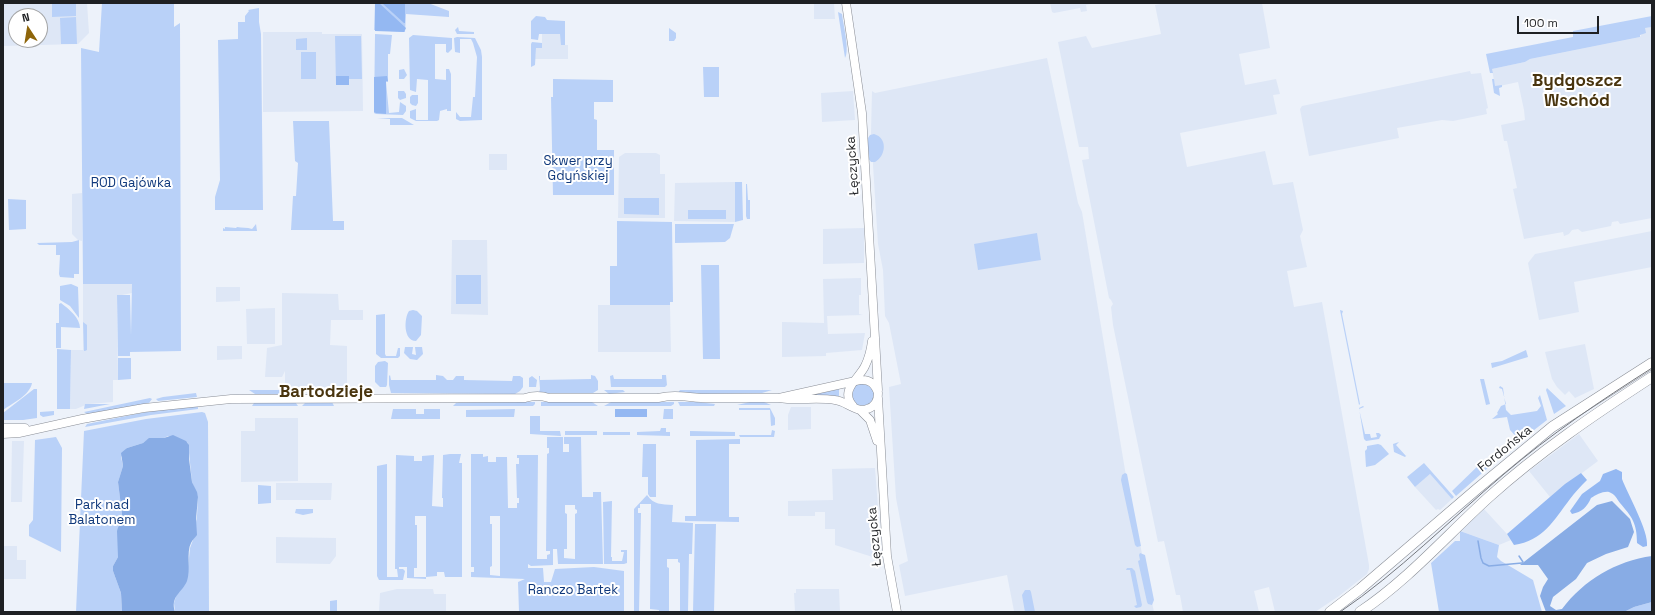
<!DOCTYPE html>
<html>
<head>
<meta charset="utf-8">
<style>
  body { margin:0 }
  #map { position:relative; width:1655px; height:615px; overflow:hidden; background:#edf2fa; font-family:"Space Grotesk",sans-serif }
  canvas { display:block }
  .frame { position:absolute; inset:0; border:4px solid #1e2023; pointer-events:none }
  .north { position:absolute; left:8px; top:8px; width:40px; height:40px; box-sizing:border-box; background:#fff; border:1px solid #a5a6a7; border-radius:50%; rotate:348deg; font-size:11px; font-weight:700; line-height:16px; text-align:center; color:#1e2023 }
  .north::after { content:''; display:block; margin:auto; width:14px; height:18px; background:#8e650a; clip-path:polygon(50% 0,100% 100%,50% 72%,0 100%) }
  .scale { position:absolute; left:1517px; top:16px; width:82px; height:18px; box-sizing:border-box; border:2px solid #1e2023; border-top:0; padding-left:5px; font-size:12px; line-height:14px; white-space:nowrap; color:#1e2023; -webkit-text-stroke:3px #fff; paint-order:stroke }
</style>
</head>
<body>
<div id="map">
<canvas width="1655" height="615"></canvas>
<div class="frame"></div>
<div class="north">N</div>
<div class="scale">100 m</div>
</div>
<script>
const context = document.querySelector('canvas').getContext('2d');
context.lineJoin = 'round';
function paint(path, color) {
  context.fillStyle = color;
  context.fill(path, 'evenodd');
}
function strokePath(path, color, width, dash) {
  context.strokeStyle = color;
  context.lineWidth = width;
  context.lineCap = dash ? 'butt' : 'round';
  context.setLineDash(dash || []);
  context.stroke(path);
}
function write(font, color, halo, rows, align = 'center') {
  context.font = font + ' "Space Grotesk",sans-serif';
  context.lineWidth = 4;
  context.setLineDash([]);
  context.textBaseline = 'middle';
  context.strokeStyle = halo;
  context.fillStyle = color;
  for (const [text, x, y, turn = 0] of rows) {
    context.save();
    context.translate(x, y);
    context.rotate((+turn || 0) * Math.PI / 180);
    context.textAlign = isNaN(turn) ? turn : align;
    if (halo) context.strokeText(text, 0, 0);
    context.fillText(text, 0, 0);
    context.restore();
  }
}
const built = new Path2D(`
  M3,3H87L89,33L78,44L3,46ZM16,16H40V40H16Z
  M814,3H834L835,19H814Z
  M1050,3H1096L1086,5L1087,11L1081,12L1080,8L1054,13L1052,12Z
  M1166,3H1262L1270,48L1239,54L1245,85L1276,79L1280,94L1273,95L1277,114L1180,133L1187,167L1265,151L1273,185L1293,182L1303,230L1300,236L1307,267L1287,271L1294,307L1322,302L1369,565V569L1367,574L1339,596L1315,612H1275L1269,587L1254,591L1259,612H1183L1180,595H1176L1164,541L1158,542L1113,325L1111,307L1113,304L1111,300L1109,298L1082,160L1089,159L1088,147H1079L1058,42L1086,36L1092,48L1161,34L1155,5Z
  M1652,27V218L1620,224L1618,221L1612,222L1611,226L1582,232L1578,229L1572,230L1569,234L1564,236L1563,232L1524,239L1513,189L1517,188L1507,141H1504L1501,125L1525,120L1524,110L1518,82L1495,87L1492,69L1525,62L1530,59L1640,37L1645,28Z
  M263,32H322V34H362L363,111L263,112Z
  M542,34H561V45H568V59H535L536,48H542Z
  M1047,58L1078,203L1082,212L1126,476L1154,612H1008L1014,611L1007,575L905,596L899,565L908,561L896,498L889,387L901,384L889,323L885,316L883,270L878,244L871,133L872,91L875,93Z
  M1470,71L1471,74L1481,73L1488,108L1486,109L1487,114L1453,121L1442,120L1397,128L1399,138L1309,156L1300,109L1302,106Z
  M853,91L855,120L822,122L821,93Z
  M625,153H656L660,155V174H665V218H618L619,157Z
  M489,154H507V170H489Z
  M735,182V222L674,221L675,183Z
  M82,193V241L78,240L72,234V194Z
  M864,228V263L823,264V229Z
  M1652,231V267L1574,282L1579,312L1539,320L1528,263L1535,254Z
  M452,240H487L488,315L451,314Z
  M861,278V295H859V314L863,315L827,316L828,334L865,333L862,350L826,353V356L782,357V322L824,323L823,279Z
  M83,284H132V293L117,296L118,380H113V402L88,404L76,409H70L71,350H83Z
  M216,287H240V301L216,302Z
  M282,293L338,294L339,310H363V320H331L330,345L347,346V387H285V371L282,377H265L267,348L282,345Z
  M598,305H670L671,352H598Z
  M275,308V344H247L246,309Z
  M1585,344L1594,389L1575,398L1569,391L1565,395L1557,387L1552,379L1545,352Z
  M217,346H242V359L217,360Z
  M791,407H811V429L788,430V415Z
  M255,418H298V481L241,482V431H255Z
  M1579,434L1598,461L1550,497L1529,471Z
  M12,441H24L22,502H11Z
  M875,468L882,560L835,545V529H825V512H815V516H788V501L833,500L832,469Z
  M1430,474L1452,499L1440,510L1438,509L1436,510L1415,487Z
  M276,483H332L331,500H276Z
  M1484,509L1507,534L1511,540L1499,545L1460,531Z
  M276,537L336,538V556L330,564L276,563Z
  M3,546H17V560H26V579H3Z
  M397,589H433L434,594H446V612H379L380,593Z
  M796,589H839L840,612H795L794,593H796Z`);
const green = new Path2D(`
  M52,3H76V16L52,17Z
  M102,3H174V27L180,23L181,351L130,352V356H118L117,295H130L131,335L132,284H83L81,48L99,52Z
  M375,3H428L449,11V17L406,14L405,32L374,30Z
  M259,8V22L261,34L263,210H215V197L220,180L218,40L238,39V22H245V16L249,11L248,10Z
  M838,12L842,14C843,24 850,50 845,58Z
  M536,16L545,17L547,20L565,21V45H561L560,34H539L538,40L531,39V21Z
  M1652,16V27L1645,28L1646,33L1640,35V37L1530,59L1525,62L1492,69L1493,73H1490L1486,54L1573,37V31Z
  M76,17L77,44H61L60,18Z
  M458,27L459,31L474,32V34H457L455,30Z
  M669,28L676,33V38L674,41H669Z
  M375,34L392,35L390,54H388V82H386L389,113L399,112L400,102L406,106V111L403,115L376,114L374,113Z
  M413,35L452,38V49L448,53L446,52V44H435V79L446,80V69H449L451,74V111H447V109L440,111L439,120L437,121H416L410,118V111L416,109V120H428V80L417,79L416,92L410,90L409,38Z
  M335,36H361L362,79H349V85H336Z
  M457,37L475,38L481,50L482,57V120L460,121L456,119V112L460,117H471L473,97H475L477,57L473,43L471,39H460V53L455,52L454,38Z
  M307,38V50H296V39Z
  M532,42L542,43V48H536L535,65L531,67V44Z
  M301,52H316V79H301Z
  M703,67H719V97H704Z
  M404,69L407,75L404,79H399V70Z
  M553,79L613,80V102H594V119L597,120V150H614V195H553L551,97H553Z
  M1492,79H1494L1495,86L1502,85V87L1499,88L1500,96L1494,93Z
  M398,91H404L406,94V98L400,100L398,98Z
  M412,95H418V103L416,106L412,105L410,103V97Z
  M377,118H402L414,125H390V119Z
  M293,121H329L333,221H344V230H291L293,196H296L298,163L295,161Z
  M874,134C888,138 886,156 875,162H871L868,158L866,141L870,135Z
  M735,182H742L743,220L735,222Z
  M746,184H747L748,200H750V219H747L746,216Z
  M624,198H659V215L624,214Z
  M8,199L26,200V229L9,230Z
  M688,210H726V219H688Z
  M617,221L672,222L673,302H670V305H610V266H617Z
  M256,224L257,231H223V228L225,229V227L236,228L237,227C242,228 247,227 252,229Z
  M675,224H734L730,238L725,242L675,243Z
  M1037,233L1041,260L978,270L974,244Z
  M79,240V274H74V278L60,277L59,274L60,255H56V245H39L37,243L72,242Z
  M701,265H719L720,359H703Z
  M456,275H481V304H456Z
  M71,284L78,287L79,318L70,306L60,300V286Z
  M61,303C69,309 80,318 80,328L61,327V348H56V323H59V304Z
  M413,310L417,311L422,316L421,335L416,341C403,341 404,318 409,311Z
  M1340,310L1343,311L1342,314L1360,404L1359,405Z
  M385,314V354L386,356H396L398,348H400V356L398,358H381L376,354V315Z
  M83,322L87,325V350L85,351H84Z
  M405,347H413L412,354L416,355L415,347H422L423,354L417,360L410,359L404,353Z
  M57,349L71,350L70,409H57Z
  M1526,350L1528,357L1492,368L1491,363L1502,361Z
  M118,358H131V379L118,380Z
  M385,361L388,363L387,385L386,387H380L375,382V366L378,362Z
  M390,375L391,380H436V375L443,376L447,380H453L456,376H464V380L512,381L513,376H520L523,378V387L520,391L515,394L391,393L389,385V376Z
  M591,375L595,376L598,381V390L593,393H539L540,389L539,376H540V380L591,379Z
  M613,375L614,379H662V375H666L667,385L665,387H611L610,376Z
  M532,376L537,380L536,387H529V378Z
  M1480,379H1484L1490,404L1486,405Z
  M3,383H32C30,395 13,403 3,410Z
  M850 395a12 12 0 1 1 24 0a12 12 0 1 1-24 0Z
  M1500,386L1503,388L1506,410L1511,415L1537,411L1541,406L1538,398L1540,395L1547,420L1520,441L1510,430L1507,417L1492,419L1498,414L1497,413L1501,406L1506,404L1502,389L1499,388Z
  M1547,388L1566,406L1554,414L1546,390Z
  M34,389H37V418L23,420H3V413Z
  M839,389V398L812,395Z
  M249,390H283V394H255Z
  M604,390H623L625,392L609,394Z
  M680,390H772L762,393L677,394Z
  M196,393L197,397L158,401L156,399L163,397Z
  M150,398L152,399L149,403L89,415L84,412Z
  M306,402H332L334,406H302Z
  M460,402H535V404L533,406H453L456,403Z
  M541,402H592L598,406H541Z
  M611,402H674V404L671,406H604Z
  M678,402H697L715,404L714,406H680Z
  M750,402H764L771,405H737Z
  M254,403H296L298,406H252Z
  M85,404H110L84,409Z
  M198,406V409L151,415L85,427L87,424L151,411Z
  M1363,406L1364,407L1359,409L1365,434H1370L1371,438L1377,437L1376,433H1379L1381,435L1379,439L1366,441L1364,439L1359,408Z
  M739,408H770L775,418V425L771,426L770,410H739Z
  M393,409H416V414H424V409H440V419H391Z
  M515,409L514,417H466V410Z
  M664,409H673V419H663Z
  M54,411V415L43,417L40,415V412Z
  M202,412L205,413L208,422L209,612H175L174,603L177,593L187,578L190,548L193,540L197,516L198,497L192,482L188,443L177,438L168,436L164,438L147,440L143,443L127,448L121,457L123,466L118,482L122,514L118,525V557L113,566V571L121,593L122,612H76L84,431L146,419Z
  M530,416H540V431H560L561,436L530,434Z
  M661,428H666V432H670V436L637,435V432L660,431Z
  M772,430L775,431L774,437H740L739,435H771Z
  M565,431H597V435H565Z
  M690,431L735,432V436H690Z
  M603,432H630V435H603Z
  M56,437L62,448L61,552L29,536V525L33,520L35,440Z
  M547,437H563V452H569V444H564V437H581L582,497H593V492H601L603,564H558L557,549H553V565L531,566L528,564V568H543L544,582H551L555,569L594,567L624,571V612H519L518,582L525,579L471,577V572H474V567H471V454H483V457L488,456V462H496V457H507L508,508H517V503H519V498H517L516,464H519V458H517V455H538L537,559H547V555L550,554V551H546L547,454L549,453V448H547ZM565,505H575V509L577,510V513L575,514V559L564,558V549H567V514L565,513ZM490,516H500V576L490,575V567L492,566V524H490Z
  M740,439V444H729V517H739V522L685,521V516H696V440Z
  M1399,442L1396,445L1406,456L1409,453L1405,457L1394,452L1393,444Z
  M643,444H656V497H650L648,494V477H642Z
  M1378,444L1381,445L1389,454L1375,465L1366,467L1365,451L1367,449V446Z
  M450,454H461L459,463H462V577H445L444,572H437V576L426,577V579L407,578V567H399V569H403L405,571L403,580H379L377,576V466L387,464V577H398L397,569H395L396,455L414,456V461H422V456L434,455L432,506L443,507V498H442L443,455ZM426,516V577H414V568H417V525H415V516Z
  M1483,461L1489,467L1456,496L1452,491Z
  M1424,463L1454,497L1452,499L1430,474L1415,487L1407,477Z
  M1125,473L1127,474L1141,546L1137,547L1135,545L1121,480L1122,475Z
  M258,485L271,486V503L258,504Z
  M647,495C654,505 661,504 673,505L672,522L693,523L692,554H689L688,612H680V563L678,562V559H667V567L669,568V611L659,612V610L650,609L651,504H640V508H638V513H641L639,612H634V509Z
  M612,501L611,557H612V561H622L624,552H621V550H627V563L624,564H604L603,502Z
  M296,509H313V513L303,515L295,513Z
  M695,524H716L714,612H693Z
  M1460,531L1499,545L1497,557L1501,561L1533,580L1542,612H1439L1431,563L1455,541H1460Z
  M1140,553L1145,555L1154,600L1152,605L1148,604L1147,602L1138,561L1140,560L1139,555Z
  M1127,568H1132L1135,571L1142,605L1141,607L1136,608L1134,606L1137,605L1130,570H1126Z
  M1025,590H1030L1031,592L1035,612H1025L1022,595Z
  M337,600V612H330V601Z
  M1652,602V612H1624L1634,607Z`);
const forest = new Path2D(`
  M375,3H379L406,28L404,32L375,31Z
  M382,3H405V23H404Z
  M336,76H349V85H336Z
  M387,76L388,81H386V114L376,113L374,112V77Z
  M615,409H647V417H615Z
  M1616,469L1622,472V479C1628,495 1649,531 1647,546L1643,547L1637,543C1637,523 1632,517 1620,503C1617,499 1615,494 1609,492C1603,491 1596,495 1591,498C1587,507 1582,512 1572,514L1570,511L1582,494L1600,481L1603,474Z
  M1581,473L1587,480C1581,486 1575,492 1570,499C1554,520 1543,541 1514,545L1507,534L1565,484Z`);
const water = new Path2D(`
  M173,435L186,441L189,445V459L192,482L197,492L198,497L196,519L197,535C195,538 192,540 191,543C186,552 191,570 187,581C182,593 170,596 175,612H122L121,593L113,571V566L118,557L117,531L122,514L118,482L123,466L121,453L127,448L143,443L149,438H164Z
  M1612,501L1630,519L1634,532L1628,547L1606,554L1587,563L1576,579L1553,597L1550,606L1556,610L1562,609C1584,580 1616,561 1652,556V602L1634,607L1624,612H1546L1540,596L1543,587L1548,579L1538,565H1520L1597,505Z`);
const stream = new Path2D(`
  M1478,541L1481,558L1483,563L1489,566L1522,563
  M1519,556L1523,562`);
const minor = new Path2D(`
  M846,3L862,113L878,390
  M878,398L887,556L897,612
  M853,406C839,390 859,379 865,366C869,358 871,349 872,341
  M860,410L870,420L877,441
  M3,428H25
  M3,434L19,433L82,419L144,408L231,399L525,398C534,395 541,395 549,398H658C675,394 685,397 701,398C727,398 753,398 779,398C798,401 817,397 835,400C846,401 856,413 867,409C875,407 878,400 878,393C875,384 870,379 860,380L779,398`);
const major = new Path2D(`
  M1330,612L1360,589L1478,488L1552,427L1652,363
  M1360,612C1408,580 1446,536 1489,497C1539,452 1595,414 1652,377`);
const tram = new Path2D(`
  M1340,612C1399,572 1450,520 1504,474C1551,434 1600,401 1652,368`);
const parkNames = [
  ["Skwer przy",578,161],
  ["Gdyńskiej",578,176],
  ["ROD Gajówka",131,183],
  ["Park nad",102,505],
  ["Balatonem",102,520],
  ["Ranczo Bartek",573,590]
];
const streetNames = [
  ["Łęczycka",853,166,-94],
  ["Fordońska",1505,449,-39],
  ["Łęczycka",875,537,-95]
];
const districtNames = [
  ["Bydgoszcz",1577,81],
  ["Wschód",1577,101],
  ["Bartodzieje",326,392]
];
paint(built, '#dee7f6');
paint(green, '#b9d1f8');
paint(forest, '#94b8f2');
paint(water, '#88ace5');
strokePath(stream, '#88ace5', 1.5);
strokePath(minor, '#8a8e96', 9);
strokePath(major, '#8a8e96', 11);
strokePath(minor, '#fff', 8);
strokePath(major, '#fff', 10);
strokePath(tram, '#74777d', 1);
write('13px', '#0f387b', '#fff', parkNames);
write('13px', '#1e2023', '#fff', streetNames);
write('bold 17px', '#49350f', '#fff', districtNames);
</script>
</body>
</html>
